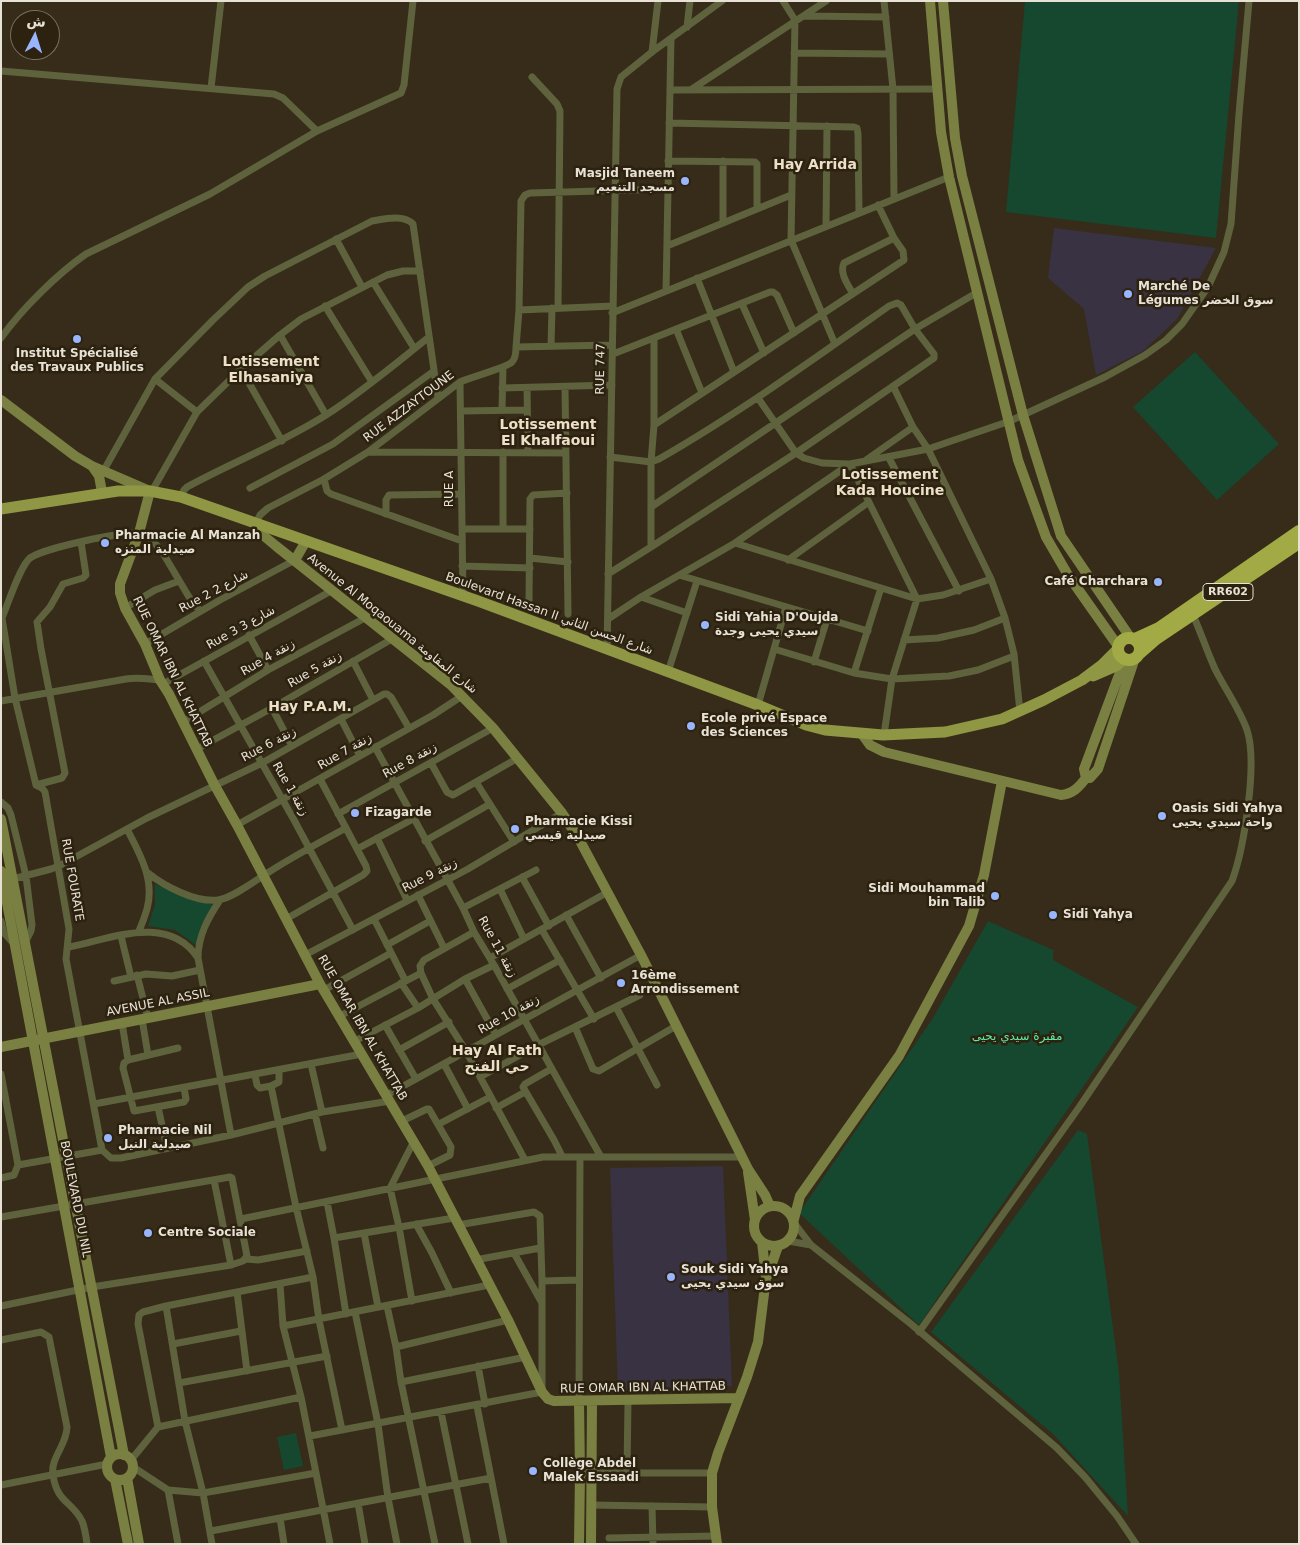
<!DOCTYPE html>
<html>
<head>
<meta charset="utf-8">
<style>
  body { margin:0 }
  #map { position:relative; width:1300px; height:1545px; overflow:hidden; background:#362c19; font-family:"DejaVu Sans","Noto Sans Arabic",sans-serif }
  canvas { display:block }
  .frame { position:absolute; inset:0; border:2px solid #e8e2d6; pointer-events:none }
  .north { position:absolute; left:10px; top:10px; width:50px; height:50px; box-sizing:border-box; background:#2c220f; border:1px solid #776f5f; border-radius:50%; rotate:5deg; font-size:14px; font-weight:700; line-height:20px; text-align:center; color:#e8e2d6 }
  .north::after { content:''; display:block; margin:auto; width:18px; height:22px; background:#99b5fd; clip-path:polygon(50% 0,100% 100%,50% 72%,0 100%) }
</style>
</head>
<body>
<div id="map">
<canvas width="1300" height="1545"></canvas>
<div class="frame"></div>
<div class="north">ش</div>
</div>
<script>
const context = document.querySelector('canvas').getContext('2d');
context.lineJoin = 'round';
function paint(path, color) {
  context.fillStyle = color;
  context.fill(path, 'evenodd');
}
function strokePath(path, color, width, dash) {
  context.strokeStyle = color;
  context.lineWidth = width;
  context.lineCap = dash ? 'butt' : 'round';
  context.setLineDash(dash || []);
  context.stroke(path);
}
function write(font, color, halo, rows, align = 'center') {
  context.font = font + ' "DejaVu Sans","Noto Sans Arabic",sans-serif';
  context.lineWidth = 5;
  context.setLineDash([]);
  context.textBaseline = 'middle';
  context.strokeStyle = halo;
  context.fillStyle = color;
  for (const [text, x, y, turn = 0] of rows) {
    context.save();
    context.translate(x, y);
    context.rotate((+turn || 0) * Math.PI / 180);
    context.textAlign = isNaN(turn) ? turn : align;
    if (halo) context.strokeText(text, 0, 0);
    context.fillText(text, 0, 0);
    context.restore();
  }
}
const commercial = new Path2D(`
  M1054,228L1216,248L1177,319L1143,351L1096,375L1084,309L1048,278Z
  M723,1166L732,1386L618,1391L610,1168Z`);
const green = new Path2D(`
  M1025,1H1239L1216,238L1006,212Z
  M1195,352L1279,444L1217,500L1133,407Z
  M155,884L183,897L214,905L204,922L196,945L175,930L148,926L155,905Z
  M988,921L1053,950V960L1138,1007L919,1325L799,1213L933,1018Z
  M1078,1130L1087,1134L1119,1373L1128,1516L1053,1434L931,1332Z
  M296,1433L303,1466L284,1470L277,1437Z`);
const street = new Path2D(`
  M783,1L795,20L791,240L835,344
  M884,1L893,89L894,199
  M804,16L886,17
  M687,27L690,1
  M652,52L658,1
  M794,53L888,54
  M1,71L274,94L283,98L317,131
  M532,77L557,104L560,111L558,308
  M211,88L221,1
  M692,89L826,1
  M670,90L938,89
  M669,123L854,127L857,128L858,134L859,212
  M668,161L755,162L757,164V209
  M723,223V161
  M826,226L827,126
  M336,239L362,287
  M667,246L791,195
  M697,278L734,372
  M373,282L414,348
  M666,291L671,39
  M853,294C848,285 839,273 844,263L894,238
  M742,304L764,353
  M325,306L372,382
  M519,310L613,306
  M612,313L949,177
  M676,329L702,393
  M280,335L326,415
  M1,338C21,310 57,274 86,254L210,194L317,131L401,93L404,85L413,1
  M654,338V425L651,462L659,459C739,413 814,359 889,306L897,303L901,305L915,329L978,292
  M551,346L552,308
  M516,347L519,310L521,201L525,195L530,193L668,189
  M613,354L770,292H773L777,295L794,333
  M241,369L282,441
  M155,379L197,412
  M460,382L463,597
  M893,386L913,427
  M565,387L568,614
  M502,388L612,385
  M527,388L528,452
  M758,398L796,453L804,458L822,463L850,464L928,449L1010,421L1105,377L1145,355L1166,340L1182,324L1208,287L1224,252L1231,224L1239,114L1249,1
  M502,410L503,367
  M461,411L527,410
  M654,425L904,260L903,251L894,238L878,205
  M369,452L566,453
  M889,458L959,591
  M866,460L913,427L928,449L991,579L1005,618L1014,654L1020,712
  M104,470L155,379L213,320L248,287L265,276L372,221C384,219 403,214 413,224L438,398
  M324,479L327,491L331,494L462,541
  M250,488L333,444L434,371
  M152,491L197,412L241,369L280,335L301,319L387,275L403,271H420
  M181,497L184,490L187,487C233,462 282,443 326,415C362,392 395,364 429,337
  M651,507L915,329L934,354V358L796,453L651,547
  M386,514V500L389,495L461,494
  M256,523L260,515L268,508L324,479L368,452L460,382C471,377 506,368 512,362C516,358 516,352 516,347L612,345
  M462,529H530
  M503,529V452
  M735,543L917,599L943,595L991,579
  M530,558L568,562
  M788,560L869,502
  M462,566L530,568
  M608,574L651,547V462L610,457
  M679,575L868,631
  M641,597L687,613
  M529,601L530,499L533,495L567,493
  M125,608L155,590L179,581
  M2,618L15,698L36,785L42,788L45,792L69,929L66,959L102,1150
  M2,618C8,604 19,569 29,559C38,549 127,530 140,534C148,536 155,543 161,550L189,597L200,611
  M608,619L641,597L735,543L850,464L917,599L892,679L884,735
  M249,635L268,670
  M904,640L938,638L974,630L1005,618
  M145,644L220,600L295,560
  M774,649L854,673L892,679L949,676L978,670L1014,656
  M607,650L617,89L621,77L652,52L722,1
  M204,661L294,820L353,930
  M353,661L373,700
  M814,662L827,619
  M668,672L697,581
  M854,673L881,588
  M163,684L331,591
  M1,701L126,679C138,677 148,679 160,680
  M758,705L786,607
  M272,708L292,746
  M341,719L360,756
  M183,722L268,670L365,618
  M375,747L463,908L474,932L494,965L601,1157
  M197,749L272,708L392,639
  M431,763L447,792L453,795L518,758
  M476,782L514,842
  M36,785L62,778L65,773L41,649L37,622L50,607L63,584L83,578L86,575L81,542
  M1,802L8,808L11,815L26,876L32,925L31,931L25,943
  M338,814L493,728
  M237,825L433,715L462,696
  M127,829C140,854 155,880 147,909C145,916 142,924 139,931
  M377,838L407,900
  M425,841L490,804
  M357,849L413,819
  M148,873C164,886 196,903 218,900C233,898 256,880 269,872C294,856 320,842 346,828
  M522,877L549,926
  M9,880L51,869L59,866L147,818L262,763L384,694H387L391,697L409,728
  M500,889L524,939
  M418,895L444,948
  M220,900C208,918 198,936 198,958L231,1135
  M463,908L536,870
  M566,915L601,978
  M286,919L363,875L367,871L366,866L320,779
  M374,919L405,980
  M1,921L4,933L14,944
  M542,930L594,1019
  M474,932L424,960L420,966L421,973L433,999L466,1051L525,1160
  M121,936L131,977
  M387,945L430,921
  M69,947C111,939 168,913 198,958
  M305,955L468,869L562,813
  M490,958L608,892
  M137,975L148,1018
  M465,979L496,1035
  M114,981L146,974L172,976L200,970
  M401,983L418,1008
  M507,989L560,960
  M324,990L391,953
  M616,1007L657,1085
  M340,1016L421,973
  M142,1019L148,1055
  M122,1023L128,1060
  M385,1025L416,1079
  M575,1027L593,1069L599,1071L676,1026
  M355,1041L418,1008L465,979L494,965
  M178,1048L128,1060L124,1063L123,1068L134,1111L184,1102L186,1099L184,1088
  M399,1050L449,1022
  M311,1064L322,1112
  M444,1064L468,1109
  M551,1069L525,1084L523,1087L554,1140L562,1156
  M279,1070V1082L271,1086L296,1207L313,1277L319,1320L342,1430
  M1,1074L18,1165L14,1175L1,1178
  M255,1075L257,1085L260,1088L271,1086
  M480,1077L538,1045L640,995
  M387,1095L641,955
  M94,1104L362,1054
  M158,1107L167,1148
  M496,1108L525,1092
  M315,1114L323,1148
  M402,1121L427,1109H429L451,1147L450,1155L428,1166
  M439,1124L490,1097
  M102,1150L111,1158H121L231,1135L322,1112L390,1101
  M18,1165L102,1150
  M214,1180L231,1265
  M327,1202L334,1238L346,1314
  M1,1217L230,1177L232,1178L247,1256L243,1261L231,1265L92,1287L1,1306
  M241,1219L543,1157H742
  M416,1224L432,1253L451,1293
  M795,1224L811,1245L911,1324L1057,1448L1085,1477L1117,1516L1136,1544
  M364,1233L378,1307
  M334,1238L454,1218
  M788,1241L811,1245
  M514,1253L542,1303
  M246,1259L258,1260L307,1251
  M475,1260L540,1248
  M542,1281L579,1280
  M280,1284L283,1326L301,1397L330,1544
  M237,1292L247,1371
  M412,1301L399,1227L390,1188L414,1141
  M166,1306L185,1421L203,1493L212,1544
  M387,1306L396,1347L401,1382L435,1544
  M355,1312L378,1424L388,1498L397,1544
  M283,1326L489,1285
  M919,1332L1080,1106L1232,881C1244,848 1258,763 1247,730C1239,708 1225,689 1215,669C1207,651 1201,633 1193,615
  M1,1340L41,1332L49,1337L67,1427C67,1445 50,1458 53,1475C57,1503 72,1501 82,1521C85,1528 86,1536 87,1544
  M173,1344L241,1331
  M396,1347L508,1320
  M478,1366L485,1404
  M401,1382L526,1357
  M179,1383L327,1356
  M579,1402L580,1157
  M477,1406L504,1544
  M441,1412L468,1544
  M158,1427L138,1324L139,1315L143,1312L166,1306L313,1277
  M310,1436L542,1392V1281L540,1216L534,1212L458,1225
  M131,1460L158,1427L301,1397
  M133,1467L168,1490L203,1493L316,1473
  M580,1473H712
  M627,1473L628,1401
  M1,1485L107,1464
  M168,1490L178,1544
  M358,1503L365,1544
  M591,1505L712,1507
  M652,1506L653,1544
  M280,1518L284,1544
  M211,1531L491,1478
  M609,1538L716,1536`);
const secondary = new Path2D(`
  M930,1L941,132L949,177L1018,460L1046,537L1068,575L1118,646
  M943,1L955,138L962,176L1023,415L1061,536L1130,637
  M1,400L75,456L92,466L150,491L139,533L120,584V593L125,608L145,644L160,680L169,694L214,784L237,825L320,984L428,1166L508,1320L542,1392L548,1399L554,1401L739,1398
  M92,466L99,476L102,492
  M256,523L264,536L276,546L451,685L493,728L562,813L579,839L641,955L748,1169L765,1195L770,1206
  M295,560L306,541
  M862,734L870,745L884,752L1061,795C1073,794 1079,787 1086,778H1090L1098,769L1135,658
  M1086,778L1084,769L1125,659
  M1,819L124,1455
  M1,871L111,1457
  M1,1047L320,984
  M748,1172L755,1220
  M754 1226a20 20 0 1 1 40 0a20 20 0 1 1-40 0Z
  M794,1219L800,1196L899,1056L969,926L984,875L1002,781
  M768,1275L778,1246
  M107 1467a13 13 0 1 1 26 0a13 13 0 1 1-26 0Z
  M127,1478L139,1544
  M115,1479L128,1544
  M579,1544L580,1473L579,1402
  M591,1544L592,1402
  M717,1544L712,1507V1473L718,1453L747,1377L758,1342L766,1278L762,1242`);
const primary = new Path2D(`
  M1,509L118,491H150L181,497L478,601L758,705L806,725L825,730L883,735L945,732L1002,719L1044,700L1082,680L1102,665L1118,649
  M1093,676L1116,666L1124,659`);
const highway = new Path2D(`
  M1118 649a11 11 0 1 1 22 0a11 11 0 1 1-22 0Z
  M1135,639L1159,628L1299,531
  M1140,653L1156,639L1299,543`);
const markers = [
  [685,181,5,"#99b5fd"],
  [1128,294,5,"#99b5fd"],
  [77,339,5,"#99b5fd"],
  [105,543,5,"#99b5fd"],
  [1158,582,5,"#99b5fd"],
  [705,625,5,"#99b5fd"],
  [691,726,5,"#99b5fd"],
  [355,813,5,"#99b5fd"],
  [1162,816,5,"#99b5fd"],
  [515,829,5,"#99b5fd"],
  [995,896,5,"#99b5fd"],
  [1053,915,5,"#99b5fd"],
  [621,983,5,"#99b5fd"],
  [108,1138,5,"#99b5fd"],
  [148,1233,5,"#99b5fd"],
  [671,1277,5,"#99b5fd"],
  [533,1471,5,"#99b5fd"]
];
const shields = [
  [1228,592,50]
];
const shieldNames = [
  ["RR602",1228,592]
];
const poiNames = [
  ["Masjid Taneem",675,174,"right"],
  ["مسجد التنعيم",675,188,"right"],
  ["Marché De",1138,287],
  ["Légumes سوق الخضر",1138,301],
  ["Institut Spécialisé",77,354,"center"],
  ["des Travaux Publics",77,368,"center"],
  ["Pharmacie Al Manzah",115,536],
  ["صيدلية المنزه",115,550],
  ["Café Charchara",1148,582,"right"],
  ["Sidi Yahia D'Oujda",715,618],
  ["سيدي يحيى وجدة",715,632],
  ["Ecole privé Espace",701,719],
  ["des Sciences",701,733],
  ["Oasis Sidi Yahya",1172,809],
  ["واحة سيدي يحيى",1172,823],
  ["Fizagarde",365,813],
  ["Pharmacie Kissi",525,822],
  ["صيدلية قيسي",525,836],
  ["Sidi Mouhammad",985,889,"right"],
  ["bin Talib",985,903,"right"],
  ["Sidi Yahya",1063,915],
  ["16ème",631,976],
  ["Arrondissement",631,990],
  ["Pharmacie Nil",118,1131],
  ["صيدلية النيل",118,1145],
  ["Centre Sociale",158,1233],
  ["Souk Sidi Yahya",681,1270],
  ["سوق سيدي يحيى",681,1284],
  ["Collège Abdel",543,1464],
  ["Malek Essaadi",543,1478]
];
const streetNames = [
  ["RUE 747",601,369,-89],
  ["RUE AZZAYTOUNE",409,407,-37],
  ["RUE A",450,489,-90],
  ["Rue 2 شارع 2",214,592,-28],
  ["Boulevard Hassan II شارع الحسن الثاني",549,614,20],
  ["Avenue Al Moqaouama شارع المقاومة",392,624,39],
  ["Rue 3 شارع 3",241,628,-29],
  ["Rue 4 زنقة",268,658,-30],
  ["Rue 5 زنقة",315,670,-30],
  ["RUE OMAR IBN AL KHATTAB",172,672,64],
  ["Rue 6 زنقة",269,745,-28],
  ["Rue 7 زنقة",345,752,-30],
  ["Rue 8 زنقة",410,761,-29],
  ["Rue 1 زنقة",290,789,60],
  ["Rue 9 زنقة",430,876,-27],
  ["RUE FOURATE",72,880,80],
  ["Rue 11 زنقة",497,947,61],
  ["AVENUE AL ASSIL",158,1003,-11],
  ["Rue 10 زنقة",509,1015,-29],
  ["RUE OMAR IBN AL KHATTAB",362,1028,60],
  ["BOULEVARD DU NIL",75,1199,79],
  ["RUE OMAR IBN AL KHATTAB",643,1388,-1]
];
const parkNames = [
  ["مقبرة سيدي يحيى",1017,1037]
];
const neighbourhoodNames = [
  ["Hay Arrida",815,165],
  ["Lotissement",271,362],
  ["Elhasaniya",271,378],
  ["Lotissement",548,425],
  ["El Khalfaoui",548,441],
  ["Lotissement",890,475],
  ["Kada Houcine",890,491],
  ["Hay P.A.M.",310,707],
  ["Hay Al Fath",497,1051],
  ["حي الفتح",497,1067]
];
paint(commercial, '#383242');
paint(green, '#15482f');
strokePath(street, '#5e623d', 7);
strokePath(secondary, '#7a8041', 10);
strokePath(primary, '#8f9644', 11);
strokePath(highway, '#a2aa45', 12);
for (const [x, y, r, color] of markers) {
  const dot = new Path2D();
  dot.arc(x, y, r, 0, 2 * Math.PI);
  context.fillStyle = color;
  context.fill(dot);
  strokePath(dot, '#2c220f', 2);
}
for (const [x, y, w] of shields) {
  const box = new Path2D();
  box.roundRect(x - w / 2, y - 8.5, w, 17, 4);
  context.fillStyle = '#2c220f';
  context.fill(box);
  strokePath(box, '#e8e2d6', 1);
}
write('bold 11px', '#e8e2d6', null, shieldNames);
write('bold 12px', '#e8e2d6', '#2c220f', poiNames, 'left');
write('12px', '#e8e2d6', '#2c220f', streetNames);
write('12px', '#5ee9a5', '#2c220f', parkNames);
write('bold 14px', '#ece0c8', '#2c220f', neighbourhoodNames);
</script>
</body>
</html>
